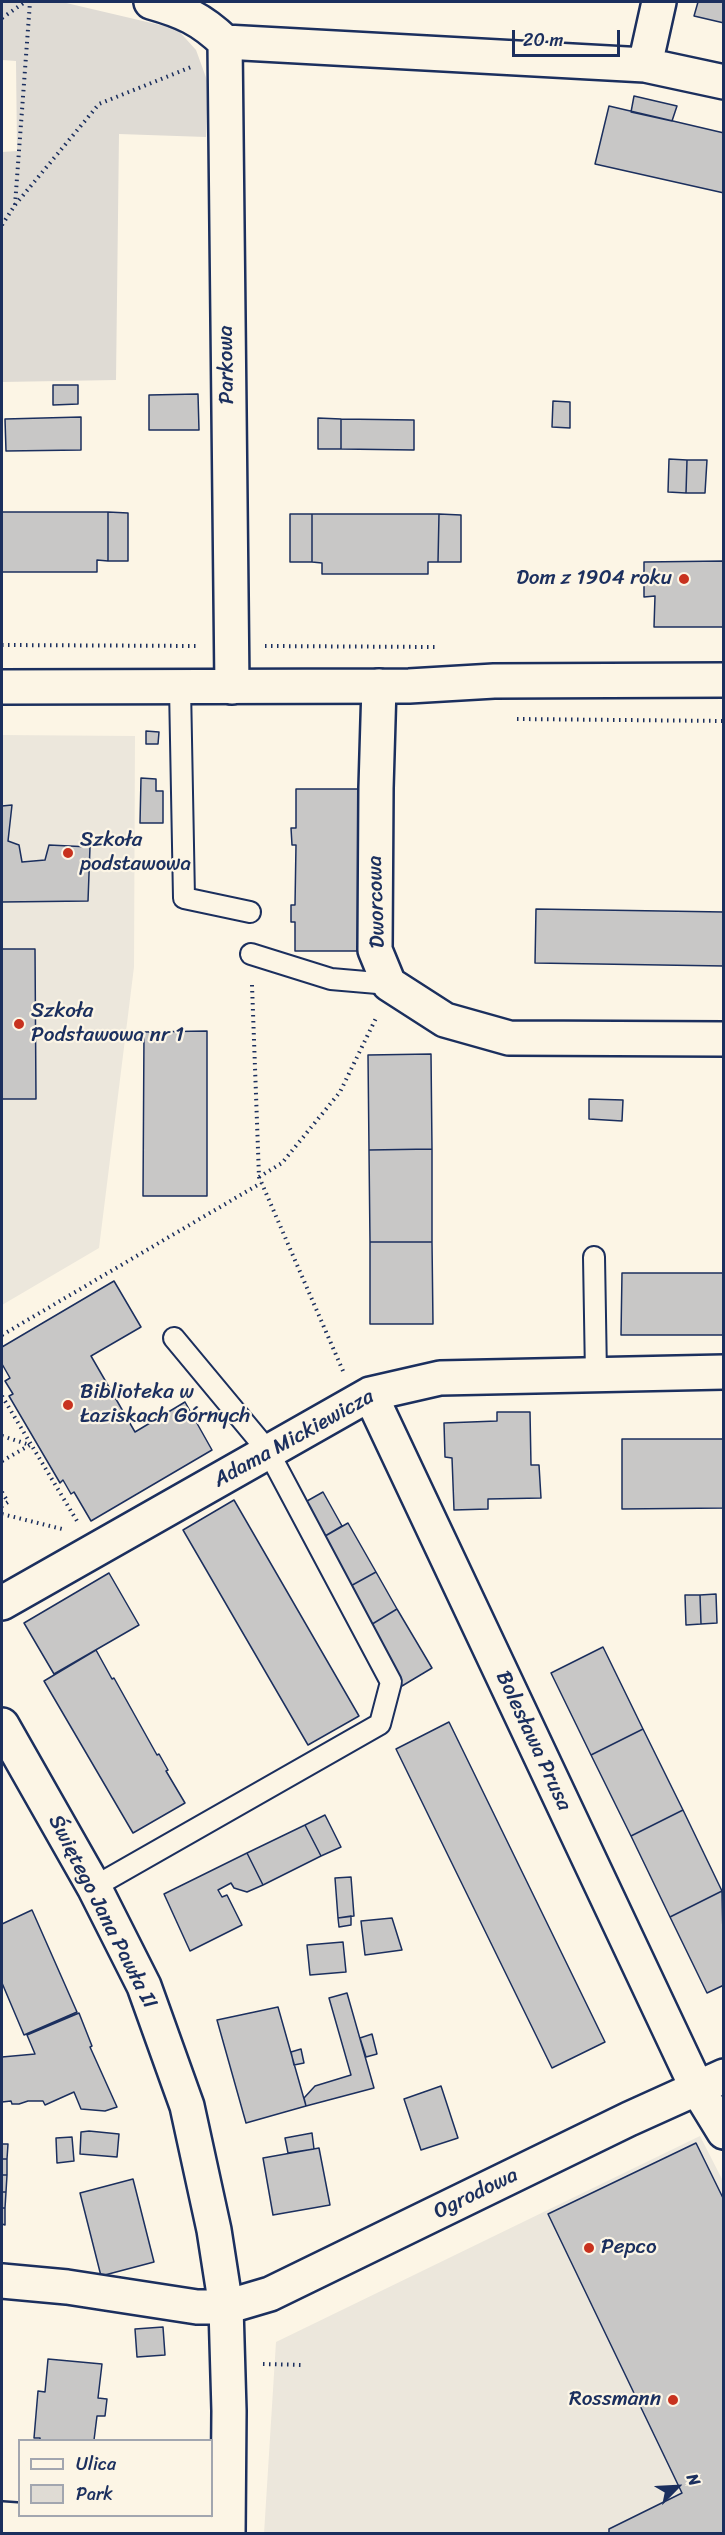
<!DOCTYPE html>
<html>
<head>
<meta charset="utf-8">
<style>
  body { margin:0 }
  #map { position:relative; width:725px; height:2535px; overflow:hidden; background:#fcf5e5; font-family:Sriracha,sans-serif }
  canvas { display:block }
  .frame { position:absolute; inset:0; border:3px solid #1b2f5e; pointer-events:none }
  .legend { position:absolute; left:18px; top:2439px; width:195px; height:78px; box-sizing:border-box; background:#fcf5e5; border:2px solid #a2a6af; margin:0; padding:8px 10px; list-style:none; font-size:18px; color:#1b2f5e }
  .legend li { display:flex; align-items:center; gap:12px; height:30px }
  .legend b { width:30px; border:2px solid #a2a6af }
  .north { position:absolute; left:647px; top:2457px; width:60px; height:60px; -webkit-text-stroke:4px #fcf5e5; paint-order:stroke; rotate:66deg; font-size:16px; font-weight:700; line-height:24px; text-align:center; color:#1b2f5e }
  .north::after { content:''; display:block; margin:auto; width:21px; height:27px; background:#1b2f5e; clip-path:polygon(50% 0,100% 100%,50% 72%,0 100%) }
  .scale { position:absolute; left:512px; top:30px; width:108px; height:27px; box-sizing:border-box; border:3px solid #1b2f5e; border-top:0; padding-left:8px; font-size:18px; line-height:21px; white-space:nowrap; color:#1b2f5e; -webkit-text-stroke:4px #fcf5e5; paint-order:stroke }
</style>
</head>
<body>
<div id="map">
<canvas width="725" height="2535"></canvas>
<div class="frame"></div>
<ul class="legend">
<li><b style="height:8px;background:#fcf5e5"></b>Ulica</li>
<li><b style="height:16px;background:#dfdbd4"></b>Park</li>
</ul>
<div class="north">N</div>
<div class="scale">20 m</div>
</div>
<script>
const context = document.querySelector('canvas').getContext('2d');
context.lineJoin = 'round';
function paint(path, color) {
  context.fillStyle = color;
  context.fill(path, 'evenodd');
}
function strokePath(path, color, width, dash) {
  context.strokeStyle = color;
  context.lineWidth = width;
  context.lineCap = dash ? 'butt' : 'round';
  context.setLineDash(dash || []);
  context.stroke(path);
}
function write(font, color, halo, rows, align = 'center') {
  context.font = font + ' Sriracha,sans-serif';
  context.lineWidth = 4.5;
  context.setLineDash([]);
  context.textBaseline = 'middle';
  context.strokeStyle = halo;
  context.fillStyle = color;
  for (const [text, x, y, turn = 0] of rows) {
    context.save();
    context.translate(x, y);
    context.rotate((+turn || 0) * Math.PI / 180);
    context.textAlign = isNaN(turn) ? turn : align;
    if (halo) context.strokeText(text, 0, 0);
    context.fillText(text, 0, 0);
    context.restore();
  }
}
const built = new Path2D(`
  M2,735L135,736L134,967L99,1248L2,1305Z
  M700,2136L723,2181V2533L264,2534L276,2342Z`);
const green = new Path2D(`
  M2,2H62L177,29L196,50L208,83L206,137L119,134L116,380L2,382V152L17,151L16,61L2,60Z`);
const building = new Path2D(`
  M698,2H724V23L694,16Z
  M634,96L677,106L672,121L631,112Z
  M609,106L724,133V193L595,164Z
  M53,385H78V404L53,405Z
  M198,394L199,430H149V395Z
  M553,401L570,402V428L552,427Z
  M81,417V450L6,451L5,419Z
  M318,418L341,419V449H318Z
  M341,419L414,420V450L341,449Z
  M669,459L687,460L686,493L668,492Z
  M687,460H707L705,493H686Z
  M2,512H108V561L97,560V572H2Z
  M108,512L128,513V561H108Z
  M290,514H312V562H290Z
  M312,514H439L438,562H428V574H322V563L312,562Z
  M439,514L461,515V562H438Z
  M724,561V627H654L655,596L644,597V562Z
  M146,731L159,732L158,744H146Z
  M141,778L156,779V791H163V823H140Z
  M296,789H360L359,951H295V922H291V905H295L296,845H292L291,828H296Z
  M12,805L8,841L19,845L22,862L45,860L49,845L90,847L88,901L2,902V806Z
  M536,909L724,912V966L535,963Z
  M2,949H35L36,1099H2Z
  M207,1031V1196H143L144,1032Z
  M431,1054L432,1149L369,1150L368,1055Z
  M589,1099L623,1100L622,1121L589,1119Z
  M432,1149V1242H370L369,1150Z
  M370,1242H432L433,1324H370Z
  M622,1273H724V1335H621Z
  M114,1281L141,1327L91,1356L135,1432L185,1402L212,1450L91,1521L74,1492L71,1494L63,1480L60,1483L9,1396L13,1394L5,1381L10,1378L2,1364V1347Z
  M497,1412H530L531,1465H539L541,1498L488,1499V1509L454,1510L452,1458L445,1457L444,1423L497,1421Z
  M622,1439H724V1508L622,1509Z
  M323,1492L342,1526L320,1539L300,1505Z
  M234,1500L359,1716L308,1745L183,1530Z
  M348,1523L376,1572L347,1588L320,1539Z
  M376,1572L397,1609L369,1626L347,1588Z
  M109,1573L139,1625L54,1674L24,1623Z
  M716,1594L717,1623L701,1624L700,1595Z
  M685,1595H700L701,1624L686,1625Z
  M397,1609L432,1668L402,1686L369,1626Z
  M603,1647L643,1729L591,1755L551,1673Z
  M96,1650L112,1679L114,1678L157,1755L159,1754L168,1770L166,1771L185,1803L133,1833L44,1681Z
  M449,1722L605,2042L552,2068L396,1749Z
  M643,1729L683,1810L631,1836L591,1755Z
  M683,1810L722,1891L670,1917L631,1836Z
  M325,1815L341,1847L321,1856L305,1825Z
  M305,1825L321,1856L263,1885L247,1853Z
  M247,1853L263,1885L247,1892L234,1888L231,1883L218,1890L222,1897L227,1895L242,1925L190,1951L164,1894Z
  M351,1877L354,1916L338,1918L335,1878Z
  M722,1891L724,1985L707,1993L670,1917Z
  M32,1910L77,2012L24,2035L2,1983V1924Z
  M351,1916V1925L339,1927L338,1918Z
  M392,1918L402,1950L365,1955L361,1921Z
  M343,1942L346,1972L310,1975L307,1945Z
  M347,1993L374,2088L306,2106L304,2098L315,2086L351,2075L329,1998Z
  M278,2007L306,2106L246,2123L217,2020Z
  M79,2013L92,2046L90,2047L117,2107L105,2111L81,2109L74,2092L45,2105L43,2101H28L19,2104H12L11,2101L2,2102V2057L35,2054L27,2035Z
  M372,2034L377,2054L366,2057L360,2038Z
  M301,2049L304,2063L294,2065L291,2052Z
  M441,2086L458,2138L421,2150L404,2099Z
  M89,2131L119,2134L117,2157L80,2154L81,2132Z
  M312,2133L314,2149L288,2153L285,2138Z
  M72,2137L74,2161L57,2163L56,2138Z
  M696,2143L724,2200V2534H609V2529L682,2493L548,2214Z
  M2,2144H8L7,2159H2Z
  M319,2148L330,2205L273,2215L263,2158Z
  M2,2159H7V2175H2Z
  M2,2175H7L6,2192H2Z
  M133,2179L154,2262L101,2276L80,2193Z
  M2,2192H6L5,2208H2Z
  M2,2208H5V2225L2,2224Z
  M163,2327L165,2355L137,2357L135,2329Z
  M48,2359L102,2364L98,2398L107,2399L105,2416H97L94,2440H40V2438H34L38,2391L45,2392Z`);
const path = new Path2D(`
  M2,18L25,2
  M15,205L30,2
  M2,225L15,205L99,104L191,67
  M2,645L198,646
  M265,646L435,647
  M517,719L724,721
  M252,985L259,1177L343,1371
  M259,1177L282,1163L340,1092L377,1016
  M2,1335L261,1183
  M2,1396L77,1521
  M2,1436L30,1445L2,1461
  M2,1492L8,1502L2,1506
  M2,1514L62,1529
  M263,2364L304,2365`);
const lane = new Path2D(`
  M180,687L184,898L250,912
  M251,954L331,979L389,984
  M594,1257L596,1375
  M94,1887L380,1724L391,1682L268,1451L174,1338`);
const street = new Path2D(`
  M151,2C183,11 201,19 225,42L645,65L724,82
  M225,42L232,687
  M645,65L659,2
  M379,686L376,788L375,950L389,984L445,1020L509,1038L724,1039
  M370,1394L697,2088L724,2132
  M2,1603L370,1394L440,1378L724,1372
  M2,2281L67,2287L197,2307H226L270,2294L629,2119L724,2076
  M2,2519L216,2534`);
const secondary = new Path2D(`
  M2,687L409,686L494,681L724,680
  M2,1725L94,1887L144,1986L187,2106L214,2230L226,2307L229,2411L228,2534`);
const markers = [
  [684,579,6,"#c8321e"],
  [68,853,6,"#c8321e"],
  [19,1024,6,"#c8321e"],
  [68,1405,6,"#c8321e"],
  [589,2248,6,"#c8321e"],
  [673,2400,6,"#c8321e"]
];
const streetNames = [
  ["Parkowa",227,365,-91],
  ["Dworcowa",377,902,-92],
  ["Adama Mickiewicza",294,1439,-29],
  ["Bolesława Prusa",533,1741,65],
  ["Świętego Jana Pawła II",102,1912,63],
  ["Ogrodowa",476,2194,-26]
];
const poiNames = [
  ["Dom z 1904 roku",672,579,"right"],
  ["Szkoła",80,841],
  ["podstawowa",80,865],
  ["Szkoła",31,1012],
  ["Podstawowa nr 1",31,1036],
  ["Biblioteka w",80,1393],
  ["Łaziskach Górnych",80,1417],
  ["Pepco",601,2248],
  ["Rossmann",661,2400,"right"]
];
paint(built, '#ece7dc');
paint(green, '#dfdbd4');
paint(building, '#c8c7c6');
strokePath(building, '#1b2f5e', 1.5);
strokePath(lane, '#1b2f5e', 24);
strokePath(street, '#1b2f5e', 38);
strokePath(secondary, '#1b2f5e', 38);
strokePath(path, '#1b2f5e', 4, [1.5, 4.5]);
strokePath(lane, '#fcf5e5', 20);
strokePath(street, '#fcf5e5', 33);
strokePath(secondary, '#fcf5e5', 33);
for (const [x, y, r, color] of markers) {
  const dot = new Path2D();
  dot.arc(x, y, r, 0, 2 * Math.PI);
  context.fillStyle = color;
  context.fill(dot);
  strokePath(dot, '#fcf5e5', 2);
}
write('21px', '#1b2f5e', '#fcf5e5', streetNames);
write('21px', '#1b2f5e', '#fcf5e5', poiNames, 'left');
</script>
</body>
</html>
